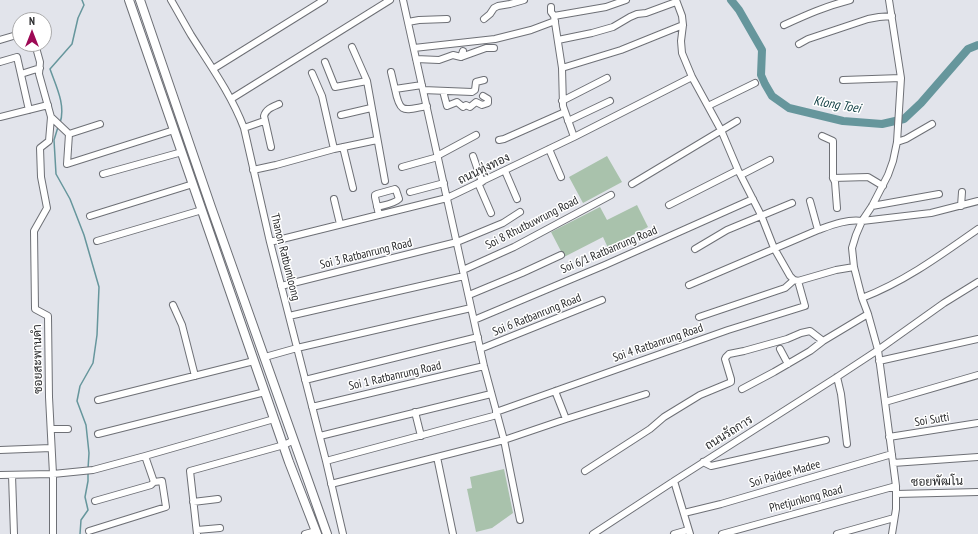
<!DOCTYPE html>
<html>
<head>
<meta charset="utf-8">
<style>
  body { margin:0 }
  #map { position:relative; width:978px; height:534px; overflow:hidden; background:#e2e4eb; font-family:"PT Sans Narrow",sans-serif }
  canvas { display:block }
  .north { position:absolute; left:12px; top:12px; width:40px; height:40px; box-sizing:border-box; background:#fff; border:1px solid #aaaaab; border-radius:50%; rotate:0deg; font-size:11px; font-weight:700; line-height:16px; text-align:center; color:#2a2b2d }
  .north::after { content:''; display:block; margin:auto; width:14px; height:18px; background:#9d0955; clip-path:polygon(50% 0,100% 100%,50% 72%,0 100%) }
</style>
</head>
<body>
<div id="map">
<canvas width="978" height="534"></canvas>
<div class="north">N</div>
</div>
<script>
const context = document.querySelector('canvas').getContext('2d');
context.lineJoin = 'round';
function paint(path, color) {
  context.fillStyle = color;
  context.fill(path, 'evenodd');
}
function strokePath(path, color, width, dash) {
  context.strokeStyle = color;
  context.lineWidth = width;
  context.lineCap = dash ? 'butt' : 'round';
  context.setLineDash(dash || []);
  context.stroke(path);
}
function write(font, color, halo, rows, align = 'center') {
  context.font = font + ' "PT Sans Narrow",Sarabun,sans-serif';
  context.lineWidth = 3;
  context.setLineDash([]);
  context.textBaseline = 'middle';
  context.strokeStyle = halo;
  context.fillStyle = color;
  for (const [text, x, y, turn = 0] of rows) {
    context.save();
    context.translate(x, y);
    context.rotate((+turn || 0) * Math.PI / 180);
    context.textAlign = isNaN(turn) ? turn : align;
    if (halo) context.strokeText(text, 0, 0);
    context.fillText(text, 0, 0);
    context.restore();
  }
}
const green = new Path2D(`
  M607,156L622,182L583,203L569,177Z
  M637,205L648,227L608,248L603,237L564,257L551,232L600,207L607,220Z
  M504,469L513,513L492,528L476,532L467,489L472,488L470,477Z`);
const stream = new Path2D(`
  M60,123C66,105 56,86 50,69L72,44L78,18L84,5L82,0
  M58,127L54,140L56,174L70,199L84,235L99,287L97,335L93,363L80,386L77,401L86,425L89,453L88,469
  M80,534L81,520L88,510L85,497L88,481V473`);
const river = new Path2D(`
  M731,0L739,10L762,50L761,75L765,84L772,96L789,108L843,121L882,124L904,119L921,103L968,49L978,45`);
const minor = new Path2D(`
  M171,0C178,12 184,23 191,35C210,65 231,94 244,128L270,242L326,461L343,534
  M403,0L484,366L504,440L520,520
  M676,0L682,16L683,25L681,41L682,53L692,77L721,130L738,170L761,215L774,248L790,276L794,280L798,281L836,270L854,267
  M889,0L901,78L897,142L893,161L888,175L872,206L862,221L856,235L852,248L854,267L862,298L868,314L878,350L885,402L896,486V509L892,534
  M551,7V12L554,16L562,68L563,106L574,137
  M554,16L606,7L626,0
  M484,19L490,14L494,8L498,6L510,4L524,0
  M408,22L419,20L447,19
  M784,25C806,15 826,6 850,0
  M0,40L20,34
  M558,40L592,33L613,27L630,17L637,14L646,13L676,2
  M35,44L40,62L39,74L51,117L49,141L40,148L41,177L47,208L34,231L35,309L48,316L49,397L53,474V534
  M799,44L808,39L868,19L879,17L892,16
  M352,47L367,81L385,181
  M414,48L495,39L531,30L555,21
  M463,51L461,57L486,48H494
  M416,59L439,60L453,55L461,57
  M0,62L17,57L29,110
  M325,62L335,87L367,81
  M562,68L621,50L683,25
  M213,69L324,0
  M391,72L395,89
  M312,73L322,96L334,149
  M21,74L40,68
  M843,80L901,78
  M422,85L395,89C400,115 404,110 427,106
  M423,90L472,92L475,90L476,82L484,80
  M443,91L447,106L457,102L463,107L466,105L470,107L476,102L482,105L488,103V99L483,96
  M231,99L390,0
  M562,101L607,78
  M708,106L755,83
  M341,115L371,108
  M0,117L48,105
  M51,117L69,134
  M568,121L610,101
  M244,128L264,121
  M69,134L67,164L174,130
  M69,134L100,124
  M822,136L833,141V178L868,177L883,186
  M499,140L504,139L565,112
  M897,142L906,139L932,124
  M271,147L264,116C266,109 272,107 279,104
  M343,147L353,188
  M549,149L561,177
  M437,156L476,135
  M473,156L482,182
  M402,167L438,157
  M253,170L276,165L334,149L377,140
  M505,171L517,199
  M103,174L182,152
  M741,175L770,160
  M833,178L835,182L837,208
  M478,183L491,213
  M632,184L737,121
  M410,192L444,183
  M334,199L340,224
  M669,205L738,170
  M872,206L939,194
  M961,206L962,192
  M377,207C384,205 394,204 399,199L396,190L395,189L377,194L375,195V197L379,215
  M90,216L193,184
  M818,230C832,225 847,219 862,221L931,213L978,201
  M97,241L202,210
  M270,242L447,198L574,137L692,77
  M695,249L727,230L792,203
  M463,270L514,247L611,195
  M689,285L818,230L810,201
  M281,286L457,242L503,223L520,212
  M469,295L522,273L561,255
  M862,298C904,282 941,255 978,229
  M173,305L182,325L195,376
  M289,316L464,276
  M699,317L785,288L794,280
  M474,320L605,265L753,199
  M480,349L602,300
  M780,349L788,364
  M265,357L297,348L471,308
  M879,361L978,339
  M837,377L841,394L847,444
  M305,380L478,337
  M742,389L774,372L810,351L823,341L868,314
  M555,391L566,419
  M98,400L254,361
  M885,402L978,375
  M312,407L484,366
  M415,412L421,436
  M496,412L728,330L805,306L798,281
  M51,429H68
  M98,434L265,392
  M320,436L491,394
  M889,437L978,423
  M0,450L51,448
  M145,456L154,482
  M437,457L453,534
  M326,461L497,415
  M703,462L711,466L826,440
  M893,463L978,457
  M585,471L650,429L664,417L700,395L729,383L731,382V379L725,359L726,357L729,354L744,351L787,339L801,333L810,331L823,341
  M0,475L53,474L93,470L145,456L274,419
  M12,475L14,534
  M674,481L690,534
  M331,484L504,440L566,419L646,394
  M896,494L978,492
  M193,502L218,499
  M684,513L721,504L892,454
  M197,530L220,528
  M89,531L166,507L162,481L154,482L151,485L95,501
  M197,534L190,471L284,445L294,440
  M305,534L316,531
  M593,534L674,481L837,377L878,350L944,303L978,282
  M674,534L688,530
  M722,534L896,486
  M837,534L894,518`);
const major = new Path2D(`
  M129,0L289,462L317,534
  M140,0L211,207L327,534`);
const streetNames = [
  ["ถนนทุ่งทอง",484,169,-26],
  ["Soi 8 Rhutbuwrung Road",532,223,-27],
  ["Soi 6/1 Ratbanrung Road",609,250,-23],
  ["Soi 3 Ratbanrung Road",366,254,-14],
  ["Thanon Ratbumloong",285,257,76],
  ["Soi 6 Ratbanrung Road",537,315,-22],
  ["Soi 4 Ratbanrung Road",658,343,-19],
  ["ซอยสะพานดำ",38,359,-91],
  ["Soi 1 Ratbanrung Road",395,376,-13],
  ["Soi Sutti",932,420,-9],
  ["ถนนรัถการ",729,433,-32],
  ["Soi Paidee Madee",785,474,-16],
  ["ซอยพัฒโน",937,482,-1],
  ["Phetjunkong Road",806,499,-15]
];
const waterNames = [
  ["Klong Toei",837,105,10]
];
paint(green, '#a9c2ac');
strokePath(stream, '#66969c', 1.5);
strokePath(river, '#66969c', 8);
strokePath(minor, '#6e7076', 8);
strokePath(major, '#6e7076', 10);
strokePath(minor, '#fff', 6);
strokePath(major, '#fff', 8);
write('12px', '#2a2b2d', '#fff', streetNames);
write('italic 13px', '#0d3c41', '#fff', waterNames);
</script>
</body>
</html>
